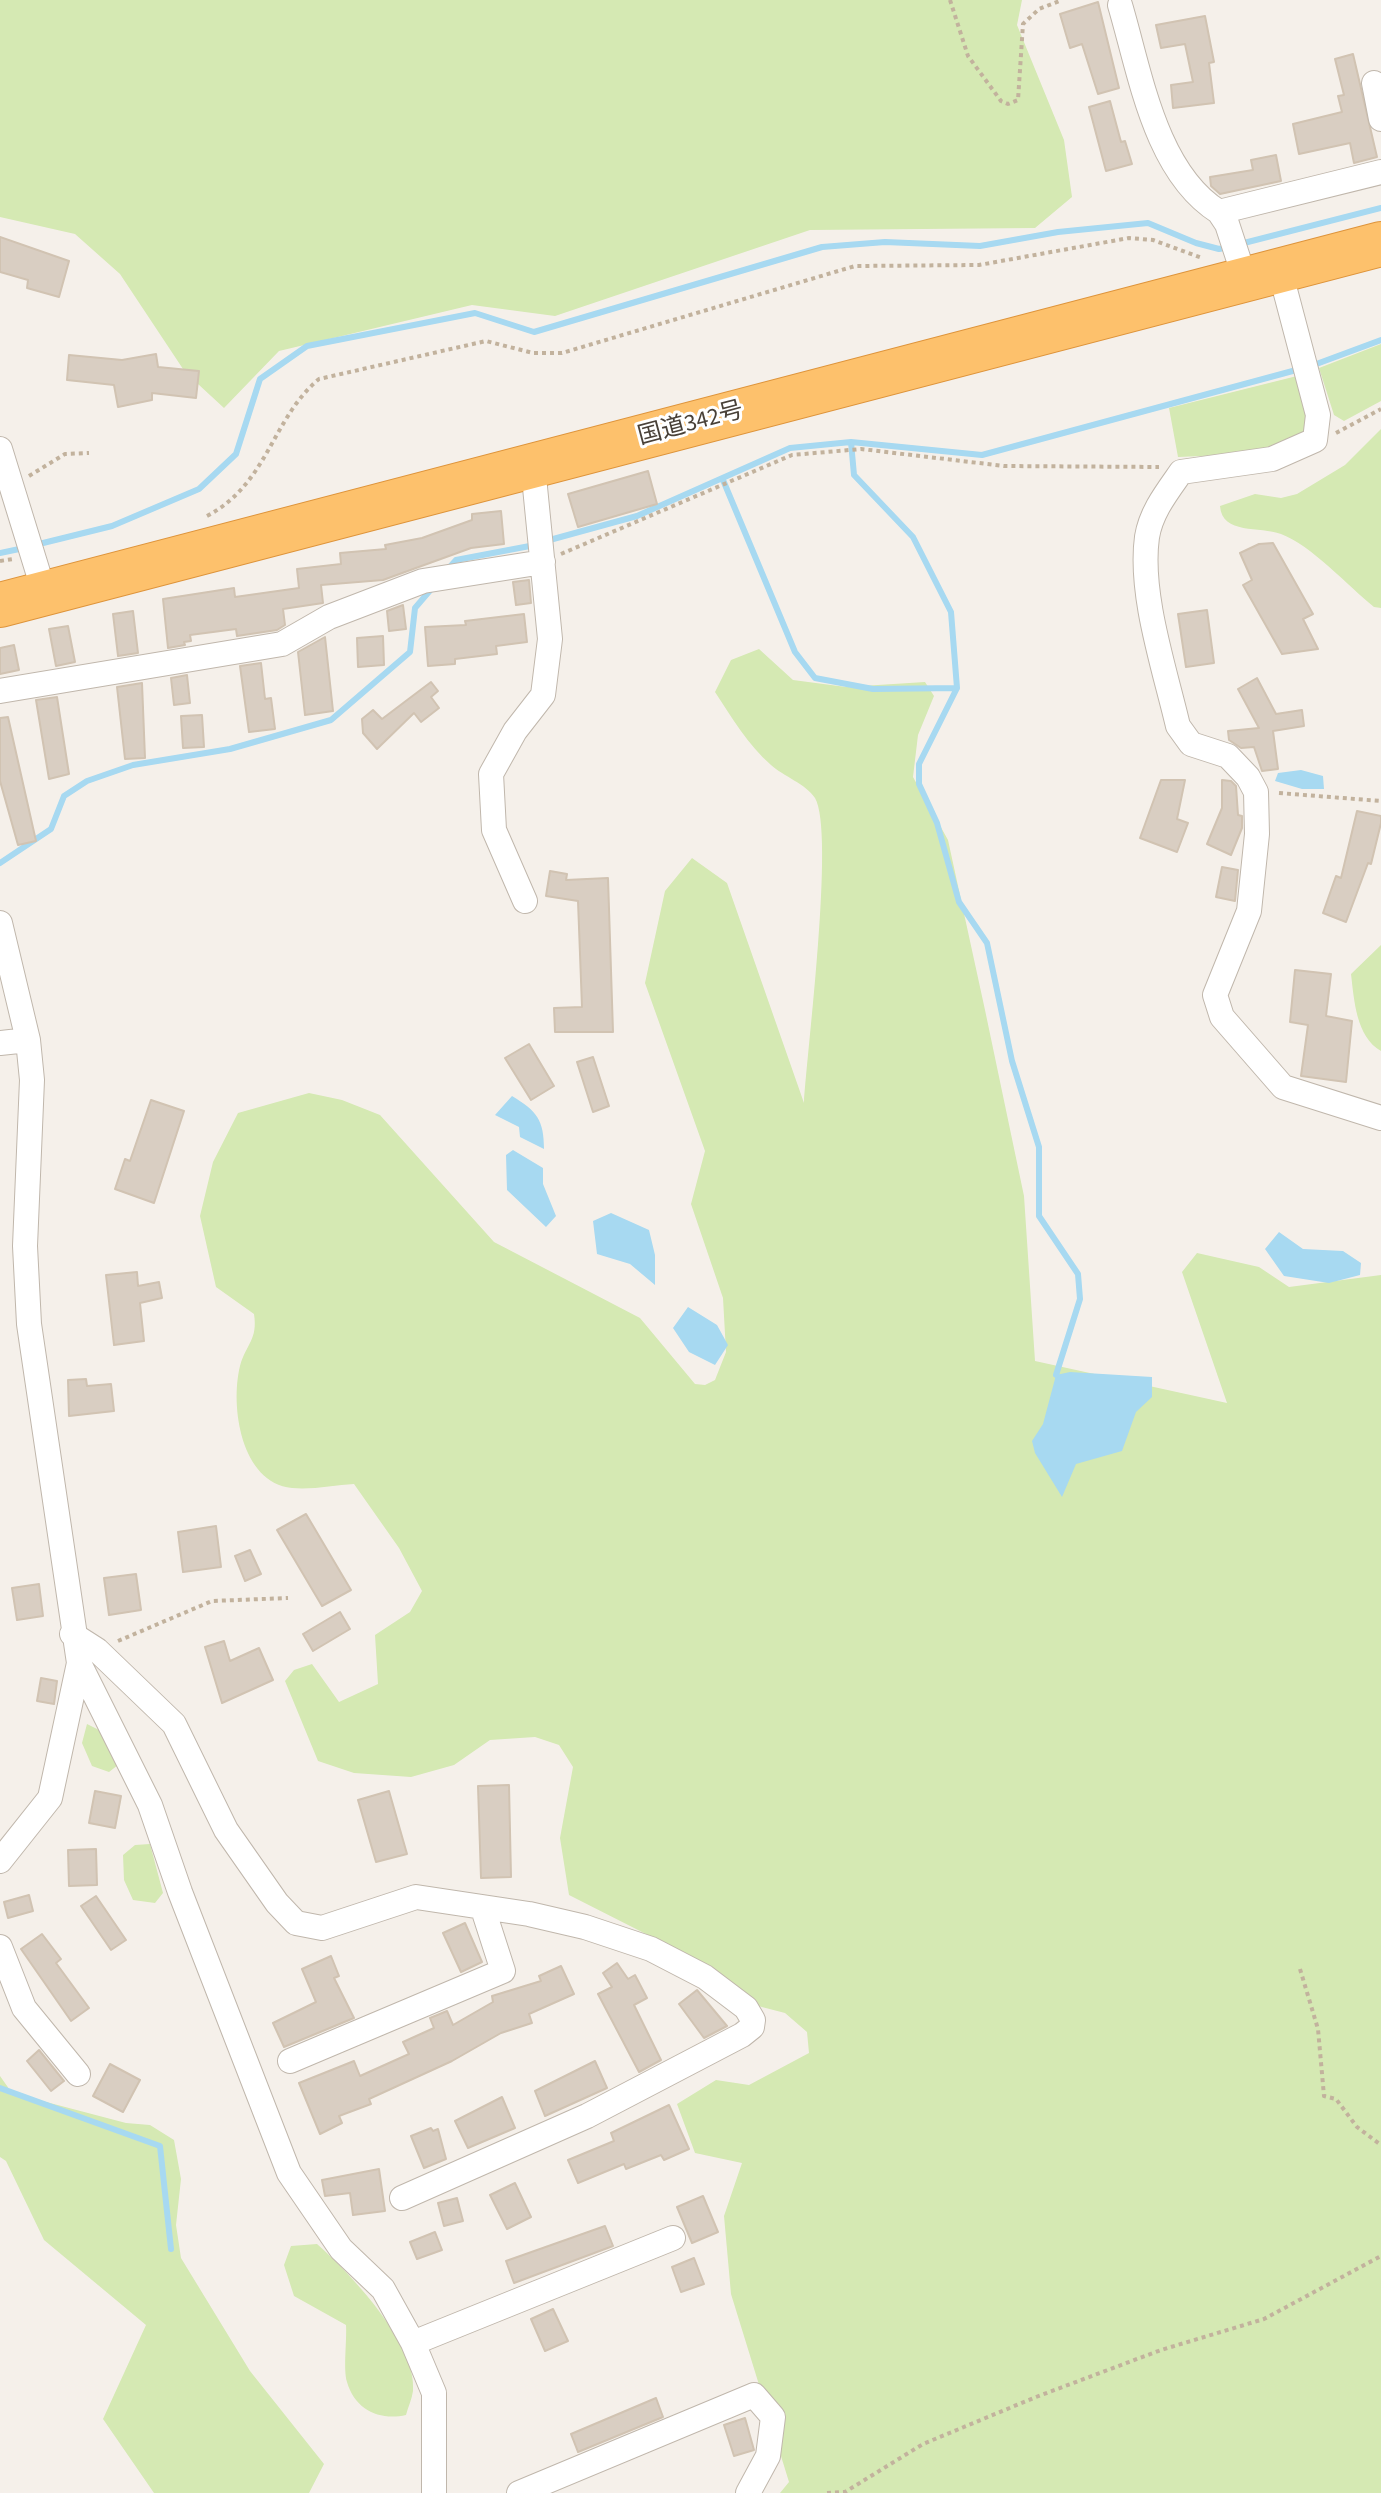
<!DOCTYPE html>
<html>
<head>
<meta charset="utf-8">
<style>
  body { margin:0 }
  canvas { display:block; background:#f5f0ea }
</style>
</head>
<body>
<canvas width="1381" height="2493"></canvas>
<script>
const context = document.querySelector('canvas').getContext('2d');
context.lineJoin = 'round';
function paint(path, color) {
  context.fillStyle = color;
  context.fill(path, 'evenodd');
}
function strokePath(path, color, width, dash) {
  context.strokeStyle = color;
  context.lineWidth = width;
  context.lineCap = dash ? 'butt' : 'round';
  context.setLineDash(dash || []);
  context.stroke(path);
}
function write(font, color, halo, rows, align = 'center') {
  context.font = font + ' "Source Sans 3","Noto Sans JP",sans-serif';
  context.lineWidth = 6;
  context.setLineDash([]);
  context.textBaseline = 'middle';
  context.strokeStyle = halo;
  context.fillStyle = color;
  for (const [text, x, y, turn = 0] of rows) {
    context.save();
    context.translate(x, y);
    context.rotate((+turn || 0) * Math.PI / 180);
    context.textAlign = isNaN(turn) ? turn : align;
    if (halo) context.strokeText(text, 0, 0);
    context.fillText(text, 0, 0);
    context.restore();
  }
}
const green = new Path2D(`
  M0,0H1022L1017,25L1064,140L1072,197L1035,228L810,230L555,316L472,305L279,351L224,408L185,372L120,274L75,234L0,217Z
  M1381,344V401L1344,421L1334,415L1319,368Z
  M1297,376L1310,399L1307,435L1272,453L1178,457L1169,408Z
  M1381,429V608L1374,607C1348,586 1311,545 1281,534C1260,526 1222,535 1220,506L1255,494L1281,498L1297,494L1345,465Z
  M759,649L793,680L846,687L925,682L934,696L918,735L913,777L948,840L985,1010L1024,1196L1035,1361L1227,1403L1182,1272L1197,1253L1259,1267L1289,1287L1381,1275V2493H780L789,2482L731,2294L724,2216L742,2163L695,2153L677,2104L716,2080L749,2085L809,2053L807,2032L785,2013L758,2006L711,1967L569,1895L560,1838L573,1767L559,1745L535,1737L490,1740L454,1765L411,1777L354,1773L318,1761L285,1681L294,1670L312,1664L339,1702L378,1684L375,1635L410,1612L422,1591L399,1548L354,1484C335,1485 312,1490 292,1488C241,1483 230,1406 240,1366C246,1344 258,1340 254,1314L216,1287L200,1216L213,1162L238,1113L309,1093L342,1100L380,1115L494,1242L640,1318L695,1384L705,1385L715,1380L726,1352L723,1298L691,1204L705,1151L645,983L665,891L692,858L727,883L804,1103C807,1052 835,832 815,798C806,784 783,776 771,765C748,745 732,718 715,692L731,660Z
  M1381,945V1051C1356,1037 1354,999 1351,974Z
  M87,1724L107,1734L118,1765L109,1772L92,1766L82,1743Z
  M150,1844L163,1893L155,1903L133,1900L124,1880L123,1855L135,1845Z
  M0,2076L12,2093L126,2123L150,2125L174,2140L181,2179L176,2225L181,2258L250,2371L324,2464L309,2493H154L103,2419L146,2325L44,2240L6,2161L0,2157Z
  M317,2244C349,2272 418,2345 413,2391C412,2399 408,2407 406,2415C380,2421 355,2410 347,2382C343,2369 347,2341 346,2325L294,2296L284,2265L291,2246Z`);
const water = new Path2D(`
  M1301,770L1323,776L1324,789H1302L1275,781L1278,773Z
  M512,1096C537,1111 544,1120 544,1149L520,1137L519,1127L495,1115Z
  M513,1150L543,1168V1184L556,1216L546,1227L507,1190L506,1155Z
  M611,1213L649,1230L655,1255V1285L630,1264L597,1254L593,1221Z
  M1279,1232L1303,1249L1343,1251L1361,1263L1360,1275L1329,1283L1284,1276L1265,1249Z
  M688,1307L717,1325L728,1345L715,1365L689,1352L673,1328Z
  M1070,1372L1152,1377V1397L1136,1412L1122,1451L1076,1464L1062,1497L1035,1453L1032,1441L1043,1424L1056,1375Z`);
const stream = new Path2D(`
  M1240,244L1381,208
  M1311,366L1381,340
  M851,442L854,475L913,537L951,612L957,688L919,764V784L937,823L959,902L987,943L1012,1061L1039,1147V1216L1078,1274L1080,1299L1056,1375
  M723,480L795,652L815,678L873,689L957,688
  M546,541L637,516L790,448L851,442L982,455L1300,369
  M35,545L112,526L199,489L236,454L260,379L307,346L475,313L534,332L822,247L885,242L980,246L1058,232L1148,223L1196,243L1219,249L1229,247
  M0,553L24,548
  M448,569L456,560L535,545
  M0,863L51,829L64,796L87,781L133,765L230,749L331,720L410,652L415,608L433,587
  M0,2088L160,2146L171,2249`);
const building = new Path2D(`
  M1098,2L1119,88L1098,94L1082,44L1070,48L1060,14Z
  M1205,16L1214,62L1209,63L1214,103L1173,108L1171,85L1193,82L1185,44L1161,48L1156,25Z
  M1353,54L1377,157L1354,163L1350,143L1299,154L1293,124L1342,112L1338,96L1344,95L1335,59Z
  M1110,101L1121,142L1125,141L1132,164L1106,171L1089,107Z
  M1276,155L1281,181L1220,194L1211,186L1210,177L1253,170L1251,160Z
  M0,237L69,261L59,297L27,288L28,280L0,272Z
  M156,354L158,367L199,371L196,398L152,393V400L118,407L114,385L67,380L69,355L122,360Z
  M648,471L657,504L578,527L568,494Z
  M501,511L504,544L471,548L383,580L321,585L323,603L283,609L285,625L277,630L237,636L236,629L190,635L191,641L184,642L185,645L168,648L163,599L234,588L235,597L299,588L297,569L341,564L340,553L386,549L385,545L422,538L472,520V514Z
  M1273,543L1313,614L1303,619L1318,649L1282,654L1243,585L1252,580L1240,553L1259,544Z
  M529,580L531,603L516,605L513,582Z
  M403,605L406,629L389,631L387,611Z
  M1207,610L1214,663L1186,667L1178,614Z
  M133,611L138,653L118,656L113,614Z
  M524,614L527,642L496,646L497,654L455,659V664L428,666L425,627L466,625L465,621Z
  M68,626L75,662L56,666L49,629Z
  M383,636L384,665L358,667L357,638Z
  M325,637L333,711L305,715L298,652Z
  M14,645L19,670L0,674V648Z
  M261,663L265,699L271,698L275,729L249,732L240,666Z
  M187,675L190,703L174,705L171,678Z
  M1257,678L1276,714L1302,710L1304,726L1273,731L1278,769L1262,771L1254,747L1241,748L1229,740L1228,731L1259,728L1238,689Z
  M431,682L438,691L431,697L439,708L421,722L414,713L377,749L363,733L362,719L373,710L382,719Z
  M142,683L145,758L125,759L117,687Z
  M57,697L69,774L49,779L36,700Z
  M202,715L204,747L183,748L181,716Z
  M8,717L36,841L18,845L0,781V718Z
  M1161,780H1185L1177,819L1188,823L1177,852L1140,838Z
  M1222,780L1231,781L1236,786L1238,815L1242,816V828L1231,855L1207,844L1222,808Z
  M1357,811L1381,816V823L1371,864L1368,863L1346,922L1323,913L1336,876L1341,878Z
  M1222,867L1238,870L1235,901L1216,897Z
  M550,871L567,874L566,880L608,878L613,1032H555L554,1008L582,1007L578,901L546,896Z
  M1295,970L1331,974L1326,1016L1352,1021L1346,1082L1301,1076L1308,1025L1290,1022Z
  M529,1044L554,1086L531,1100L505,1058Z
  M593,1057L609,1106L593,1112L577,1062Z
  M151,1100L184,1111L154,1203L115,1189L125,1159L130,1161Z
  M137,1272L138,1286L159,1282L162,1298L140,1303L144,1341L114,1345L106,1275Z
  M86,1379L87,1386L111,1384L114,1411L69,1416L68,1380Z
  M306,1514L351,1590L322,1606L277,1530Z
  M216,1526L221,1567L183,1572L178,1532Z
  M250,1550L261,1574L245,1581L235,1556Z
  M136,1574L141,1610L109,1615L104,1578Z
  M39,1584L43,1616L17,1620L12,1588Z
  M340,1612L350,1629L313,1651L303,1634Z
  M224,1641L230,1661L259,1648L273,1680L222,1703L205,1647Z
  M41,1678L57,1681L54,1704L37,1701Z
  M509,1785L511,1877L481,1878L478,1786Z
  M95,1791L121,1796L115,1828L89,1823Z
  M389,1791L407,1854L376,1862L358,1800Z
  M96,1849L97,1885L69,1886L68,1850Z
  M29,1895L33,1911L8,1918L4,1902Z
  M96,1896L126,1940L111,1950L81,1906Z
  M465,1923L482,1962L461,1972L443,1933Z
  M42,1934L61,1959L56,1963L89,2008L71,2021L21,1949Z
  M331,1956L339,1976L334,1978L354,2018L284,2047L273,2023L316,2002L302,1969Z
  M617,1963L628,1979L635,1975L647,1998L634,2005L661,2060L639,2072L598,1994L612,1987L603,1973Z
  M561,1966L574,1994L529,2014L532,2023L501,2033L452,2061L369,2099L371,2104L339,2116L342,2123L320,2134L299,2083L354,2061L360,2076L409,2054L403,2042L434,2028L430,2018L447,2011L453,2025L493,2002L492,1996L541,1981L539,1976Z
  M697,1990L727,2026L704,2038L679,2004Z
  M39,2050L64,2081L51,2091L27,2061Z
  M595,2061L607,2088L545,2116L535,2091Z
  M110,2064L140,2080L123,2112L93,2096Z
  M502,2097L515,2128L468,2148L455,2121Z
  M669,2105L689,2149L664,2160L661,2155L626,2169L624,2164L578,2183L568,2160L614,2141L611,2133Z
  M431,2128L433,2131L438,2129L446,2159L424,2168L411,2136Z
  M379,2169L385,2211L353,2215L350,2193L325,2196L322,2180Z
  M515,2183L531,2217L507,2229L490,2195Z
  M703,2196L718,2232L692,2243L677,2207Z
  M457,2198L463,2221L444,2226L438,2203Z
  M605,2226L613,2246L514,2283L506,2261Z
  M435,2232L442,2250L417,2259L410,2242Z
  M694,2258L704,2284L681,2292L672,2267Z
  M553,2309L568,2341L545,2351L531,2319Z
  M656,2398L663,2417L578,2452L571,2434Z
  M745,2418L754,2450L734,2456L724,2425Z`);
const path = new Path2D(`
  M950,0L968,56L1001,101L1008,104L1018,100L1023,24L1039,9L1062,0
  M1336,433L1381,409
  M29,476L65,454L89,453
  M207,516C268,484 272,418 319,379L486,341L533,353H562L855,266L979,265L1129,238L1153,240L1202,258
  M561,554L792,455L861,449L1004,466L1159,467
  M0,561L13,559
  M1279,793L1381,801
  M118,1641L212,1601L288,1598
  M1300,1969L1318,2029L1324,2096L1336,2099L1357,2127L1381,2145
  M827,2493L845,2492L923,2444L1036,2397L1161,2350L1264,2319L1381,2256`);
const street = new Path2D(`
  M1120,5C1140,72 1155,172 1219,212L1381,172
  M1374,83L1381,119
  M1219,212L1227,224L1245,279
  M1280,271L1318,415L1315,440L1272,459L1181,472C1167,492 1151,512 1147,537C1139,594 1165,670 1178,726L1191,744L1228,756L1248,777L1256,792L1257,834L1249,911L1215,995L1222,1017L1283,1087L1381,1118
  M0,449L45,595
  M0,691L282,644L329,617L423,581L543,562
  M525,901L494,830L491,774L515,731L543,695L550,639L533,467
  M0,923L28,1040L32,1080L25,1246L29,1324L79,1663L150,1805L180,1892L289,2173L341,2249L383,2289L413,2343L434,2393V2493
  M0,1043L28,1040
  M72,1634L97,1650L174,1724L226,1830L277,1903L296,1923L322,1928L416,1897L529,1914L585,1927L651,1949L705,1977L746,2008L753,2020L752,2027L742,2035L587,2116L402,2198
  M0,1861L50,1798L79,1663
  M0,1947L24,2008L78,2074
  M290,2061L503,1971L483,1909
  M413,2343L673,2238
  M519,2493L754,2395L773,2417L768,2456L748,2493`);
const highway = new Path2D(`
  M0,605L1381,244`);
const streetNames = [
  ["国道342号",691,425,-15]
];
paint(green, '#d5e9b3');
paint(water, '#a7d9f1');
strokePath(stream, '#a7d9f1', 6);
paint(building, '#d9cec2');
strokePath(building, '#d1c3b2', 2);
strokePath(street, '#c0b7ac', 26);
strokePath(highway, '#de943b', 46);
strokePath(path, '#c2b29d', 4, [4, 4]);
strokePath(street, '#fff', 24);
strokePath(highway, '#fdc16c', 44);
write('24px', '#494138', '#fff', streetNames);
</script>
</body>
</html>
